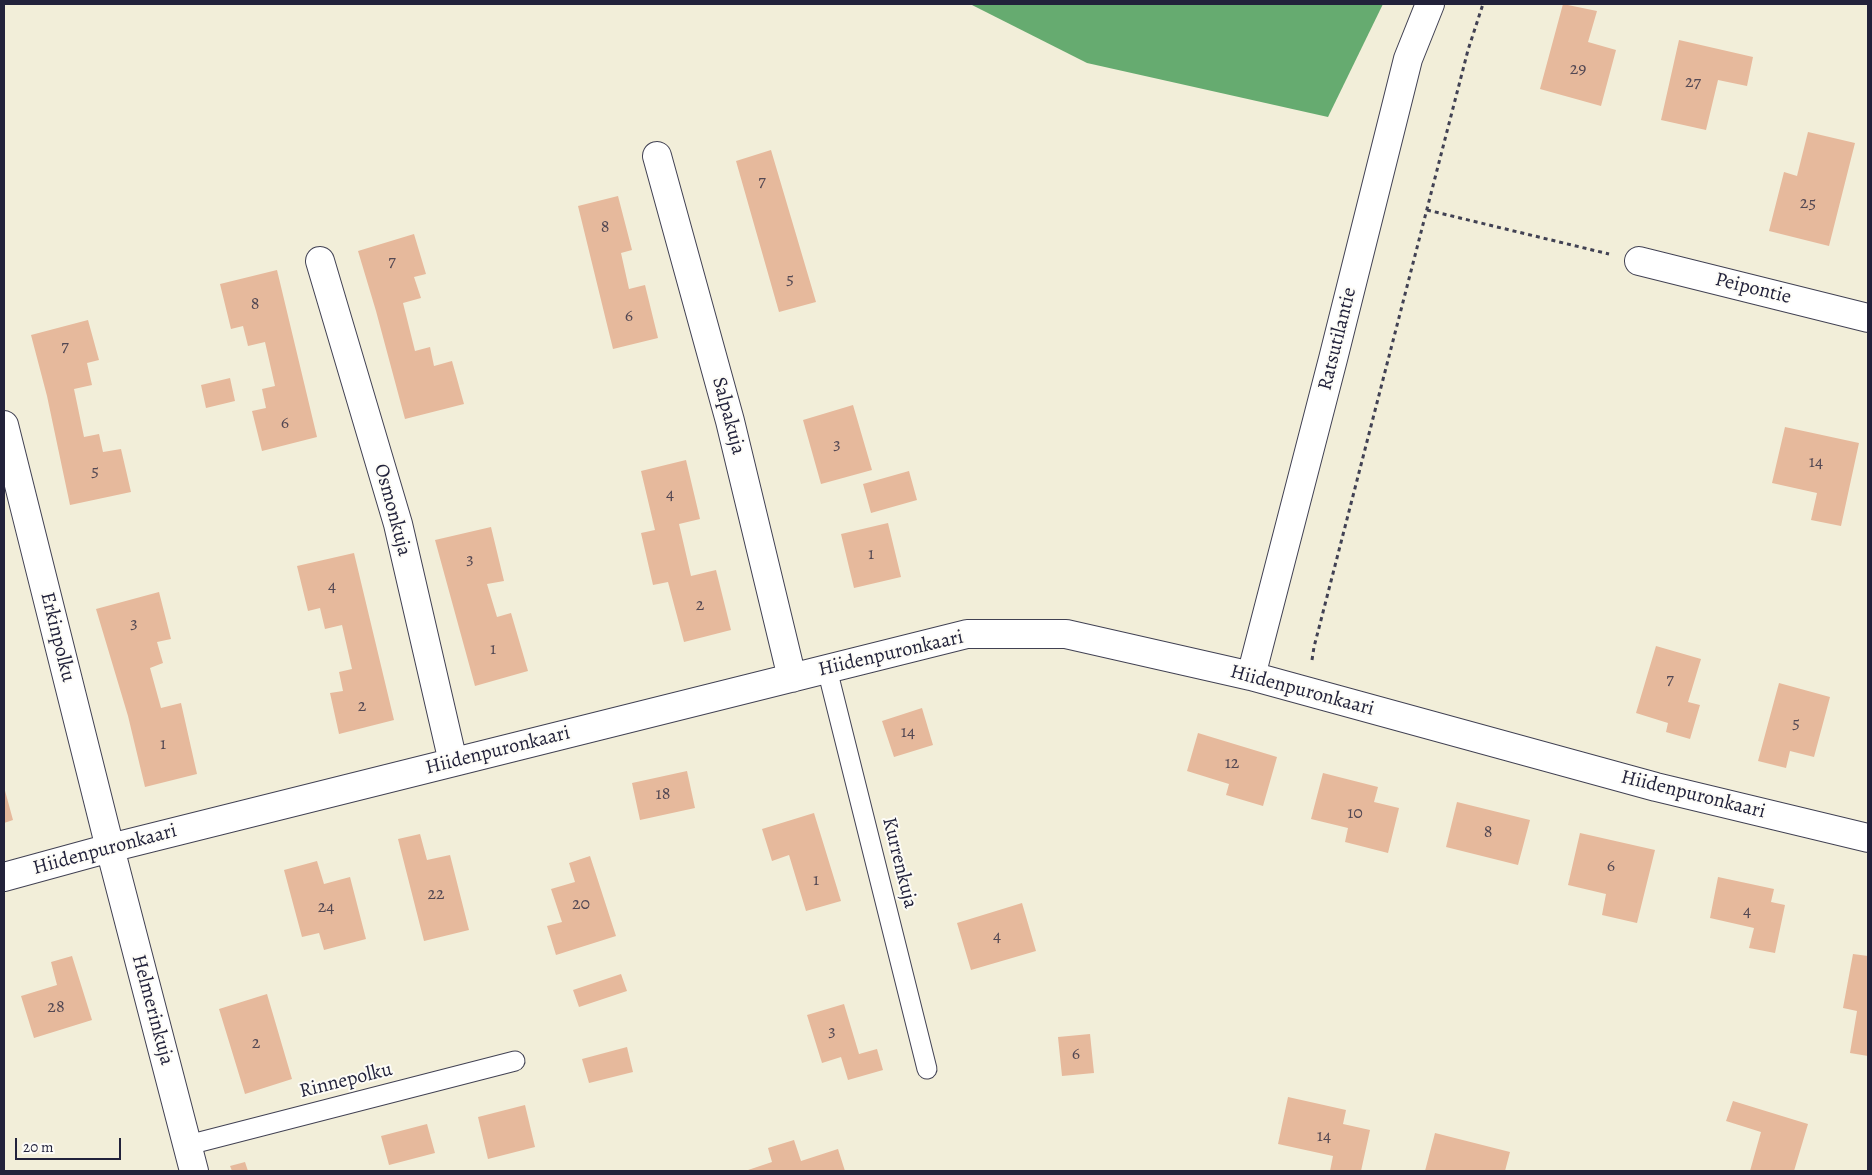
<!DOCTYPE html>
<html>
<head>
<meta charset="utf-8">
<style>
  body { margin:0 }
  #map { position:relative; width:1872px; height:1175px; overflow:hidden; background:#f2eed9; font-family:Alegreya,serif }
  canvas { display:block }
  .frame { position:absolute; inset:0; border:5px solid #22223b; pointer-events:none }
  .scale { position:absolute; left:15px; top:1138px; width:106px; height:22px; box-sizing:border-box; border:2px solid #22223b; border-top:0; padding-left:6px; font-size:15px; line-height:18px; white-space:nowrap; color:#22223b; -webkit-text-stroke:4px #fdfcf7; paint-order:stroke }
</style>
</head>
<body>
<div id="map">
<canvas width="1872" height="1175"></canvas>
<div class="frame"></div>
<div class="scale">20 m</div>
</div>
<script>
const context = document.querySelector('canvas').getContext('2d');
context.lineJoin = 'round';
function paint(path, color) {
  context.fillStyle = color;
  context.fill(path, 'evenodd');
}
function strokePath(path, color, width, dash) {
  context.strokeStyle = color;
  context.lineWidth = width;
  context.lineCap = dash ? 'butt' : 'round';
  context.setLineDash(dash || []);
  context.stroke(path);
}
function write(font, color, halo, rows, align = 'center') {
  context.font = font + ' Alegreya,serif';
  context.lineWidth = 4;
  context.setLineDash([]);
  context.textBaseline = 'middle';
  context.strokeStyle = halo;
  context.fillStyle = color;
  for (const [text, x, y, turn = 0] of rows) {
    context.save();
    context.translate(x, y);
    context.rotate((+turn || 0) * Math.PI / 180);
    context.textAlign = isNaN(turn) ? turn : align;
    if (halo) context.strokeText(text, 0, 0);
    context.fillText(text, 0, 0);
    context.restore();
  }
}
const forest = new Path2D(`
  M970,4H1383L1328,117L1087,63Z`);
const building = new Path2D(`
  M1563,4L1597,11L1588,42L1616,50L1601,106L1540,89Z
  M1679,40L1753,57L1747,86L1718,80L1706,130L1661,120Z
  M1808,132L1855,143L1829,246L1769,231L1784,172L1797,176Z
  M771,150L816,302L779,312L736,161Z
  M618,196L632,250L621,253L629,289L645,285L658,338L613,349L578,206Z
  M414,234L426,274L414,277L421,298L403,303L415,351L430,347L434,366L452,361L464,404L405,419L376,311L358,251Z
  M277,270L317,437L262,451L252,411L266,408L262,389L275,386L265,342L248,346L243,326L231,329L220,284Z
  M88,320L99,360L87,363L92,385L74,389L84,437L99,434L103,452L121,449L131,492L70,505L47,396L31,335Z
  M230,378L235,401L206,408L201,385Z
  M853,405L872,470L821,484L803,420Z
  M1785,427L1859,443L1841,526L1811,520L1817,493L1772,483Z
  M686,460L700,519L679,524L691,576L716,570L731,630L684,642L668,582L653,585L641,533L655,530L641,471Z
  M909,471L917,500L871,513L863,484Z
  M888,523L901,577L854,588L841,534Z
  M491,527L504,581L487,584L497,617L511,613L528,671L475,686L435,540Z
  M354,553L394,720L339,734L330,693L343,691L339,672L352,669L342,625L325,629L320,608L308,611L297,566Z
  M159,592L171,639L157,642L163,663L150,668L161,708L181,703L197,774L145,787L128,716L96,609Z
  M1656,646L1701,659L1688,702L1700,705L1690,739L1666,732L1668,723L1636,713Z
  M1779,683L1830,697L1814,757L1790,751L1786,768L1758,761Z
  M922,708L933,745L894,757L882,721Z
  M1198,733L1277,757L1263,806L1226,795L1229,784L1187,771Z
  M687,771L695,808L640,820L632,783Z
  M1323,773L1378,787L1374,802L1399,808L1388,853L1345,842L1348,828L1311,819Z
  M4,787L13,820L4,823Z
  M1457,802L1530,820L1518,865L1446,847Z
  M814,813L841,901L806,911L789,855L772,861L762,829Z
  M1580,833L1655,850L1637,923L1602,915L1606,894L1568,885Z
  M420,834L427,860L450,855L469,930L424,941L398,839Z
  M590,856L616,936L556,955L547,926L562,922L551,889L575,882L569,863Z
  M317,861L324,884L350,877L366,939L324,950L319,933L302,937L284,870Z
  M1718,877L1774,889L1771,902L1785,905L1775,953L1749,948L1754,928L1710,918Z
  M1022,903L1036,951L971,970L957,923Z
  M1853,954L1868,956V1056L1850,1053L1857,1011L1843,1008Z
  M72,956L92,1020L34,1038L21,996L57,985L51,962Z
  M621,974L627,991L579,1007L573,990Z
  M267,994L292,1079L245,1094L219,1009Z
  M844,1004L859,1054L877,1049L883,1070L848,1080L841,1057L822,1063L807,1015Z
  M1090,1034L1094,1073L1062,1076L1058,1037Z
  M627,1047L633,1072L589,1083L582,1059Z
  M1288,1097L1346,1110L1343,1124L1370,1130L1361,1171H1330L1333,1156L1278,1144Z
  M1733,1101L1808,1124L1794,1171H1750L1761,1132L1726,1121Z
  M525,1105L535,1147L488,1159L478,1117Z
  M427,1124L435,1153L389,1165L381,1136Z
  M1435,1133L1510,1152L1505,1171H1425Z
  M794,1140L801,1161L838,1149L845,1171H745L772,1162L768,1148Z
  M245,1162L248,1171H232L230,1166Z`);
const path = new Path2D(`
  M1427,210L1609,254
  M1312,660L1314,647L1468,50L1483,4`);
const service = new Path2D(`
  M827,669L927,1069
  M188,1145L515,1061`);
const minor = new Path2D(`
  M657,156L730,421L792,678
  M320,261L398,524L453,762
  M1639,261L1868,318
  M4,425L110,848L194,1171
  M1251,676L1333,359L1408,59L1430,4
  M4,877L110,848L967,634H1066L1251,676L1656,787L1868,838`);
const numberNames = [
  ["29",1578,70],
  ["27",1693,83],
  ["7",762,182],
  ["25",1808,204],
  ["8",605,228],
  ["7",392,262],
  ["5",790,280],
  ["8",255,305],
  ["6",629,317],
  ["7",65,347],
  ["6",285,424],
  ["3",837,445],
  ["14",1816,463],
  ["5",95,472],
  ["4",670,495],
  ["1",871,555],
  ["3",470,560],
  ["4",332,587],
  ["2",700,606],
  ["3",134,624],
  ["1",493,650],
  ["7",1670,680],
  ["2",362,707],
  ["5",1796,724],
  ["14",908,733],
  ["1",163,745],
  ["12",1232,764],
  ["18",663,795],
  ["10",1355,814],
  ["8",1488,833],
  ["6",1611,867],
  ["1",816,881],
  ["22",436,895],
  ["20",581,905],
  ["24",326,908],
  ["4",1747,912],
  ["4",997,937],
  ["28",56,1008],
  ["3",832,1032],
  ["2",256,1044],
  ["6",1076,1055],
  ["14",1324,1137]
];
const streetNames = [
  ["Peipontie",1753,289,14],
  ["Ratsutilantie",1338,339,-76],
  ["Salpakuja",728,416,75],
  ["Osmonkuja",392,510,75],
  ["Erkinpolku",57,637,76],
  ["Hiidenpuronkaari",891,654,-13],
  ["Hiidenpuronkaari",1302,691,15],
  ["Hiidenpuronkaari",498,751,-14],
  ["Hiidenpuronkaari",1693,795,14],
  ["Hiidenpuronkaari",105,850,-15],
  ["Kurrenkuja",899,863,76],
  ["Helmerinkuja",152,1010,75],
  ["Rinnepolku",346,1081,-14]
];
paint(forest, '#66ab70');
paint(building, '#e6b99c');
strokePath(service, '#414153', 21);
strokePath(minor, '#414153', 30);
strokePath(path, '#414153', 3, [4, 4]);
strokePath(service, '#fff', 19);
strokePath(minor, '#fff', 28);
write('18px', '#534853', null, numberNames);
write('20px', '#22223b', '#fdfcf7', streetNames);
</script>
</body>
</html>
